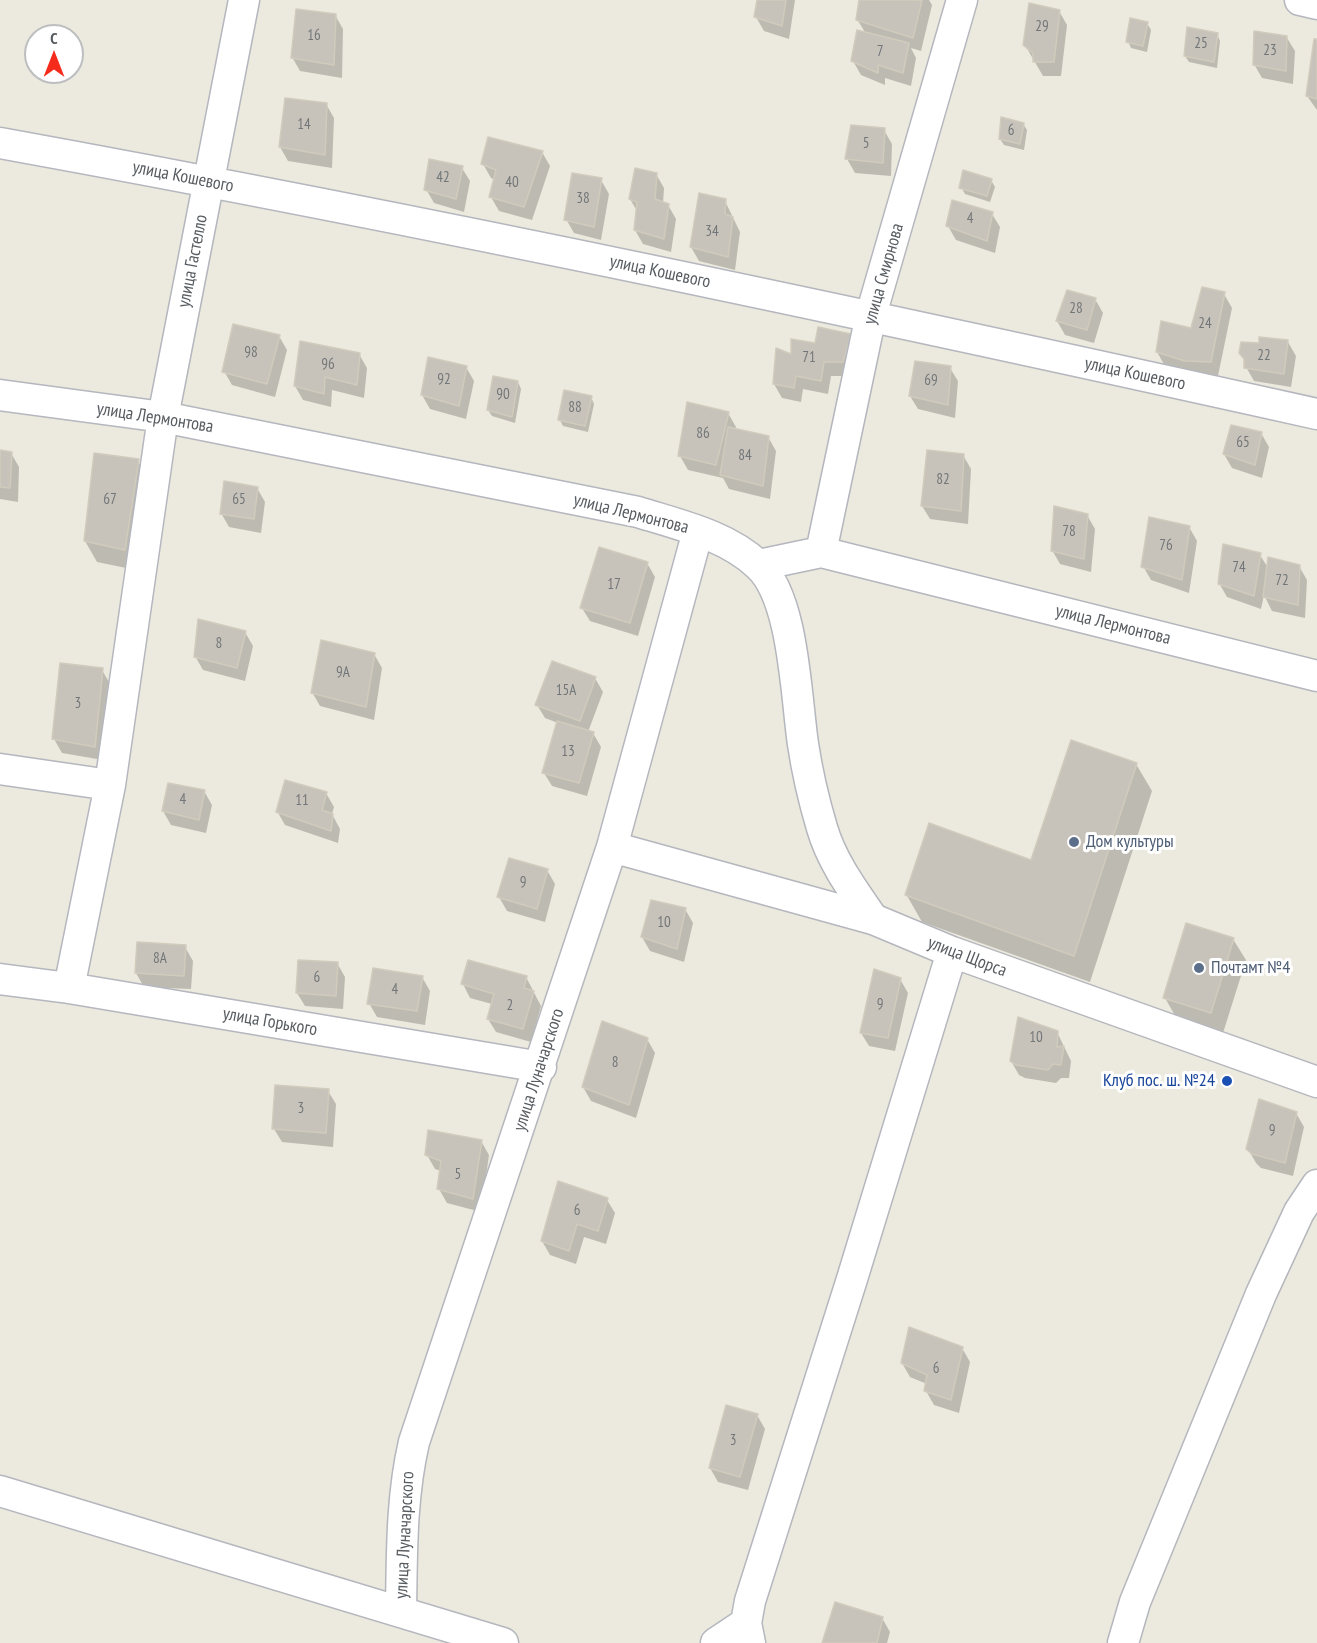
<!DOCTYPE html>
<html>
<head>
<meta charset="utf-8">
<style>
  body { margin:0 }
  #map { position:relative; width:1317px; height:1643px; overflow:hidden; background:#ece9de; font-family:"PT Sans Narrow",sans-serif }
  canvas { display:block }
  .north { position:absolute; left:24px; top:24px; width:60px; height:60px; box-sizing:border-box; background:#fff; border:2px solid #bcbec0; border-radius:50%; rotate:0deg; font-size:16px; font-weight:700; line-height:24px; text-align:center; color:#575c61 }
  .north::after { content:''; display:block; margin:auto; width:21px; height:27px; background:#f52c1b; clip-path:polygon(50% 0,100% 100%,50% 72%,0 100%) }
</style>
</head>
<body>
<div id="map">
<canvas width="1317" height="1643"></canvas>
<div class="north">С</div>
</div>
<script>
const context = document.querySelector('canvas').getContext('2d');
context.lineJoin = 'round';
function paint(path, color) {
  context.fillStyle = color;
  context.fill(path, 'evenodd');
}
function strokePath(path, color, width, dash) {
  context.strokeStyle = color;
  context.lineWidth = width;
  context.lineCap = dash ? 'butt' : 'round';
  context.setLineDash(dash || []);
  context.stroke(path);
}
function write(font, color, halo, rows, align = 'center') {
  context.font = font + ' "PT Sans Narrow",sans-serif';
  context.lineWidth = 6;
  context.setLineDash([]);
  context.textBaseline = 'middle';
  context.strokeStyle = halo;
  context.fillStyle = color;
  for (const [text, x, y, turn = 0] of rows) {
    context.save();
    context.translate(x, y);
    context.rotate((+turn || 0) * Math.PI / 180);
    context.textAlign = isNaN(turn) ? turn : align;
    if (halo) context.strokeText(text, 0, 0);
    context.fillText(text, 0, 0);
    context.restore();
  }
}
const shadow = new Path2D(`
  M759,0H795L789,39L764,31L756,17Z
  M860,0H929L932,5L921,51L911,48L916,58L911,86L885,78V85L861,75L853,61L866,34L857,19Z
  M1059,11L1067,25L1061,76H1043L1025,45Z
  M335,15L343,29L342,78L300,71L292,57Z
  M1147,23L1151,30L1147,52L1131,48L1128,41Z
  M1217,34L1220,41L1217,68L1189,62L1185,56Z
  M1287,38L1295,51L1293,84L1262,78L1254,64Z
  M1317,41V110L1307,96Z
  M326,104L334,118L332,168L288,161L280,147Z
  M1023,124L1027,130L1024,150L1004,145L1000,139Z
  M852,126L884,130L892,144L891,176L855,173L847,159Z
  M542,152L550,166L532,220L499,211L491,197L495,180L491,178L483,164Z
  M462,168L470,181L464,212L434,203L426,189Z
  M656,174L664,188L663,203L668,205L676,219L671,252L643,244L635,230L637,211L630,199Z
  M601,180L609,194L601,240L574,233L566,219Z
  M991,180L995,187L990,202L965,194L961,187Z
  M725,201L740,232L735,270L699,261L691,247Z
  M992,214L1000,227L995,253L956,240L948,226Z
  M1224,294L1232,308L1218,376L1194,375L1165,366L1157,352L1192,330Z
  M1095,299L1103,313L1094,343L1065,335L1057,321Z
  M850,335L858,349L851,376H831L828,394L803,389L801,402L782,398L774,384L793,356L816,345Z
  M279,336L287,350L275,397L232,385L224,371Z
  M1288,342L1296,356L1291,387L1254,381L1246,367L1260,345Z
  M359,354L367,368L364,398L332,390L331,407L303,400L295,386Z
  M466,367L474,381L466,419L430,409L422,395Z
  M950,368L958,381L955,418L918,409L910,396Z
  M518,382L521,389L515,423L492,416L488,410Z
  M591,397L594,404L588,432L563,426L560,420Z
  M728,413L736,427L735,430L768,437L776,451L770,499L729,489L723,478L688,470L680,456Z
  M1261,433L1269,447L1262,478L1232,468L1224,454Z
  M0,452L11,453L19,467L18,502L0,499Z
  M963,455L971,469L968,524L930,519L922,506Z
  M138,461L150,482L136,570L97,562L85,541Z
  M257,488L265,502L261,533L229,527L221,513Z
  M1087,515L1095,529L1091,572L1060,564L1052,550Z
  M1189,527L1197,541L1189,593L1151,580L1143,566Z
  M1260,555L1268,568L1299,566L1307,580L1305,618L1272,611L1264,595L1261,609L1227,597L1219,583Z
  M647,563L655,577L638,636L590,621L582,608Z
  M245,632L253,646L245,681L203,670L195,656Z
  M374,654L382,668L374,720L320,706L312,692Z
  M102,670L110,684L103,760L62,753L54,739Z
  M595,678L603,692L588,732L593,733L601,747L587,796L552,786L544,773L558,723L545,718L537,705Z
  M1136,764L1152,791L1090,982L922,922L906,894L1031,862Z
  M204,791L212,805L206,833L171,825L163,811Z
  M326,793L334,807L332,814L340,829L338,843L285,825L277,811Z
  M547,870L555,884L545,922L507,911L499,897Z
  M685,909L693,923L684,962L650,951L642,937Z
  M1233,939L1246,960L1223,1033L1177,1019L1165,998Z
  M185,947L193,961L191,989L144,987L136,973Z
  M337,963L345,977L343,1009L305,1006L297,993Z
  M422,977L430,991L425,1025L377,1017L369,1003Z
  M526,977L541,1006L531,1042L496,1032L488,1019L492,1004L470,998L463,984Z
  M900,979L908,993L895,1051L869,1046L861,1033Z
  M1057,1032L1071,1061L1069,1078H1061L1056,1083L1025,1078L1019,1075L1011,1061Z
  M647,1039L655,1053L636,1118L591,1101L583,1087Z
  M328,1091L336,1104L333,1147L282,1142L274,1129Z
  M1296,1113L1304,1127L1293,1176L1261,1168L1256,1163L1248,1149Z
  M481,1141L489,1155L481,1212L447,1203L439,1189L441,1171L435,1169L427,1155Z
  M607,1200L615,1213L606,1244L584,1237L576,1264L550,1255L542,1241Z
  M962,1348L970,1362L959,1413L934,1405L926,1391L927,1384L910,1377L902,1363Z
  M757,1415L765,1429L748,1490L718,1482L710,1468Z
  M882,1618L890,1632L887,1643H824Z`);
const building = new Path2D(`
  M757,0H786L782,26L754,17Z
  M859,0H922L913,38L856,20Z
  M1029,3L1060,10L1054,62H1033V53L1023,45Z
  M296,9L336,14L334,65L291,58Z
  M1130,18L1148,22L1143,46L1126,42Z
  M1187,27L1218,33L1214,62L1184,56Z
  M857,30L909,43L903,73L878,65V73L851,61Z
  M1254,31L1287,36L1286,71L1253,65Z
  M1314,39H1317V99L1306,96Z
  M285,98L327,103L325,155L279,147Z
  M1001,117L1024,123L1020,144L999,139Z
  M851,125L885,128L883,163L845,159Z
  M488,137L543,151L524,207L489,197L496,170L481,164Z
  M429,159L463,166L456,199L424,190Z
  M635,168L657,173L655,199L669,204L664,239L634,230L637,202L629,199Z
  M963,170L992,179L987,196L959,188Z
  M572,173L602,178L594,227L564,220Z
  M699,193L726,199L725,214L733,217L728,257L690,247Z
  M952,200L993,212L987,241L946,226Z
  M1202,287L1225,292L1211,362L1185,361L1156,352L1161,321L1191,328Z
  M1067,290L1096,298L1087,330L1056,321Z
  M233,324L280,335L267,384L222,372Z
  M818,327L851,334L843,362H824L821,381L796,376L794,388L773,384L776,348L791,354V339L815,343Z
  M1259,337L1288,340L1284,374L1244,368V359L1239,353L1241,342L1259,343Z
  M300,341L360,353L357,385L325,377L324,394L294,386Z
  M428,357L467,366L459,406L421,395Z
  M915,361L951,366L948,405L909,396Z
  M493,376L518,381L512,417L487,410Z
  M564,390L592,396L585,426L558,420Z
  M687,402L729,412L716,465L678,456Z
  M1231,425L1262,432L1255,465L1223,454Z
  M728,427L769,436L763,486L720,475Z
  M0,450L12,452L10,488L0,487Z
  M927,450L964,454L961,511L921,506Z
  M94,453L139,459L125,550L84,541Z
  M224,481L258,487L254,519L220,514Z
  M1054,506L1088,514L1084,559L1051,551Z
  M1149,517L1190,526L1182,580L1141,567Z
  M1223,544L1261,553L1254,596L1218,584Z
  M599,547L648,562L630,623L580,608Z
  M1268,557L1300,565L1298,605L1263,597Z
  M198,619L246,631L237,668L194,657Z
  M321,640L375,653L366,707L311,693Z
  M552,661L596,677L580,721L535,705Z
  M60,663L103,668L95,747L52,739Z
  M557,721L594,732L579,783L542,773Z
  M1071,740L1137,763L1074,956L905,895L929,823L1031,860Z
  M285,780L327,792L322,810L333,814L331,831L276,812Z
  M168,783L205,790L199,820L162,811Z
  M509,858L548,869L537,909L497,897Z
  M651,900L686,908L677,949L641,937Z
  M1186,923L1234,938L1211,1013L1163,998Z
  M137,942L186,945L184,976L135,973Z
  M298,960L338,962L336,996L296,993Z
  M468,960L527,976L524,988L534,991L523,1029L487,1019L494,994L461,984Z
  M373,968L423,976L417,1011L367,1004Z
  M874,969L901,978L888,1038L860,1033Z
  M1018,1017L1058,1031L1057,1047L1064,1046L1061,1065L1053,1064L1048,1070L1016,1065L1010,1061Z
  M602,1021L648,1038L629,1105L582,1087Z
  M275,1085L329,1089L326,1133L272,1129Z
  M1259,1099L1297,1112L1285,1163L1252,1154L1246,1149Z
  M428,1130L482,1140L473,1199L437,1189L441,1161L425,1155Z
  M558,1181L608,1198L598,1231L577,1224L569,1251L541,1241Z
  M909,1327L963,1347L951,1400L924,1391L927,1375L901,1363Z
  M726,1405L758,1414L740,1477L709,1468Z
  M835,1602L883,1617L877,1643H822Z`);
const minor = new Path2D(`
  M1300,0L1317,4
  M0,143C441,223 879,317 1317,414
  M0,395L163,417L638,512C679,525 726,535 758,565C794,597 796,697 803,744C807,771 814,801 822,828C832,862 853,890 873,919
  M821,552L871,315L962,0
  M759,565L821,552L1317,676
  M0,769L110,785
  M612,847L873,919L952,952L1317,1082
  M0,979L69,988L541,1067
  M69,988L110,785L163,417L244,0
  M0,1491L503,1643
  M401,1611C402,1554 401,1498 414,1442L612,847L698,531
  M716,1643L746,1623
  M750,1643L746,1623L750,1601L852,1279L952,952
  M1123,1643L1135,1602L1261,1294L1299,1212L1317,1185`);
const markers = [
  [1074,842,6,"#5c6f8a"],
  [1199,968,6,"#5c6f8a"],
  [1227,1081,6,"#1a4fb4"]
];
const numberNames = [
  ["29",1042,27],
  ["16",314,36],
  ["25",1201,44],
  ["23",1270,51],
  ["7",880,52],
  ["14",304,125],
  ["6",1011,131],
  ["5",866,144],
  ["42",443,178],
  ["40",512,183],
  ["38",583,199],
  ["4",970,219],
  ["34",712,232],
  ["28",1076,309],
  ["24",1205,324],
  ["98",251,353],
  ["22",1264,356],
  ["71",809,358],
  ["96",328,365],
  ["92",444,380],
  ["69",931,381],
  ["90",503,395],
  ["88",575,408],
  ["86",703,434],
  ["65",1243,443],
  ["84",745,456],
  ["82",943,480],
  ["67",110,500],
  ["65",239,500],
  ["78",1069,532],
  ["76",1166,546],
  ["74",1239,568],
  ["72",1282,581],
  ["17",614,585],
  ["8",219,644],
  ["9А",343,673],
  ["15А",566,691],
  ["3",78,704],
  ["13",568,752],
  ["4",183,800],
  ["11",302,801],
  ["9",523,883],
  ["10",664,923],
  ["8А",160,959],
  ["6",317,978],
  ["4",395,990],
  ["9",880,1005],
  ["2",510,1006],
  ["10",1036,1038],
  ["8",615,1063],
  ["3",301,1109],
  ["9",1272,1131],
  ["5",458,1175],
  ["6",577,1211],
  ["6",936,1369],
  ["3",733,1441]
];
const streetNames = [
  ["улица Кошевого",183,177,11],
  ["улица Гастелло",193,261,-79],
  ["улица Кошевого",660,272,12],
  ["улица Смирнова",884,274,-74],
  ["улица Кошевого",1135,374,12],
  ["улица Лермонтова",155,418,9],
  ["улица Лермонтова",631,514,14],
  ["улица Лермонтова",1113,625,14],
  ["улица Щорса",967,957,21],
  ["улица Горького",270,1022,10],
  ["улица Луначарского",539,1070,-72],
  ["улица Луначарского",405,1535,-87]
];
const serviceNames = [
  ["Дом культуры",1086,842],
  ["Почтамт №4",1211,968]
];
const transitNames = [
  ["Клуб пос. ш. №24",1215,1081]
];
paint(shadow, '#0003');
paint(building, '#c7c3bb');
strokePath(building, '#d1cbbc', 1.5);
strokePath(minor, '#b4b7bd', 33);
strokePath(minor, '#fff', 30);
for (const [x, y, r, color] of markers) {
  const dot = new Path2D();
  dot.arc(x, y, r, 0, 2 * Math.PI);
  context.fillStyle = color;
  context.fill(dot);
  strokePath(dot, '#fff', 2);
}
write('15px', '#737678', null, numberNames);
write('18px', '#575c61', '#fff', streetNames);
write('18px', '#4e5e75', '#fff', serviceNames, 'left');
write('18px', '#164399', '#fff', transitNames, 'right');
</script>
</body>
</html>
